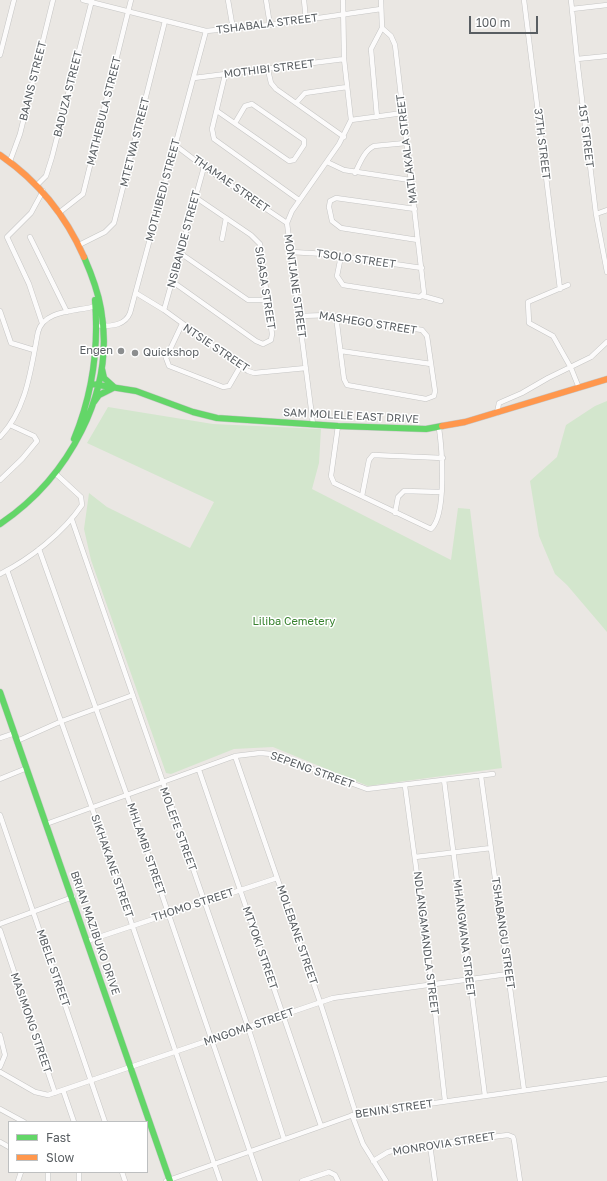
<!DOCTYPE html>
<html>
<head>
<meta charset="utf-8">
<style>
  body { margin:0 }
  #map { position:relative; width:607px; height:1181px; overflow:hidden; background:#eae7e3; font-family:"Golos Text",sans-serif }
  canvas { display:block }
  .legend { position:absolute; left:8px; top:1121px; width:140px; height:52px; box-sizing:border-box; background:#fff; border:1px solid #bdbfc0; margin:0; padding:5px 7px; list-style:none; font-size:12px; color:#595e62 }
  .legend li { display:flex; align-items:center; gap:8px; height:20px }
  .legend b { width:20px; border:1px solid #bdbfc0 }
  .scale { position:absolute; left:469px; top:16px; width:69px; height:18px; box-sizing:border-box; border:2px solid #595e62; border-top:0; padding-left:5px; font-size:12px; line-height:14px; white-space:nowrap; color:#595e62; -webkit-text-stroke:3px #fff; paint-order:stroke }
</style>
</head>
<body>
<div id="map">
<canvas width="607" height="1181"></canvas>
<ul class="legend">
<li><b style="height:5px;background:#63d668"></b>Fast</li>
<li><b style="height:5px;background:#ff974d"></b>Slow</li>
</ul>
<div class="scale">100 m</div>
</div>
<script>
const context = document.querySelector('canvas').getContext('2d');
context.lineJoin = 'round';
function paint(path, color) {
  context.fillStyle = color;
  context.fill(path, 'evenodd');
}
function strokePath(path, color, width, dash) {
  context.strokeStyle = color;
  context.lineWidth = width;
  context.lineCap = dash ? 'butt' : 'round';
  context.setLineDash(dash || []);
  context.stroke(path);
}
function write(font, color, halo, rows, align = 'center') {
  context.font = font + ' "Golos Text",sans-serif';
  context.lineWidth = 3;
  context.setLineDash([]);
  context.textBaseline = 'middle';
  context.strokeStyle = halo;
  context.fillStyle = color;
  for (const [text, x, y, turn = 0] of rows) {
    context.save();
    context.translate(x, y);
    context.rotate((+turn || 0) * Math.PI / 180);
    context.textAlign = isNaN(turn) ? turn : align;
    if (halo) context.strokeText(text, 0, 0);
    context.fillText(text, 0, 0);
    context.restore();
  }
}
const green = new Path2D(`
  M607,401V632L567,585L555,574L539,536L530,481L557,457L566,425L595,406Z
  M108,407L213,424L321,429L319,463L312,489L451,560L458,508L470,509L502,768L368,786L273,747L234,749L171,774L166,773L91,560L84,529L89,493L107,507L190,548L214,502L87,443Z`);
const street = new Path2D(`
  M83,0L206,31L270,25L381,9
  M228,0L233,29
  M266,0L270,25
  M304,0L306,20
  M524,0L560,289
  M571,0L577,59L596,214L607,272
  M572,9L607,5
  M0,55L14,0
  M577,59L607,56
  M268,70L271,83L276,89L344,137
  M225,75L212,129L214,139L299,200
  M194,78L344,59
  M296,103L305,93L347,87
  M217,111L289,161L294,160L304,145V140L252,104L245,106L235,123
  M377,117L371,49L382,28
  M351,120L403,113
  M175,145L204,167L287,223
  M10,161L20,134L53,0
  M327,162L344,170L410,180
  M355,173C360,163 364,151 374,146L406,143
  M38,184L46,176L52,157L92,0
  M415,209L336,198L330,201L329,207L332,221L341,228L418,240
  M60,212L83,194L131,0
  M596,214L607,210
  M30,237L67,312
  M222,239L226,218
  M79,245L105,232L114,223L165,21
  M291,252L326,254L422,268
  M180,253L248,300H267
  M341,256L337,276L343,285L420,297L424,293L395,45L391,36L382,28L381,0
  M173,282L256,341L263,344L271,340L272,334L260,244L251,235L195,197
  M568,285L528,302L529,323L553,336L571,368L579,388
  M136,293L164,310L248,371L254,373L306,368
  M423,296L441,301
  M164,310L204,167
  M0,311L11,343L34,350
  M299,316L330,315L422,330L427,336L435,391L434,396L426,399L347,385L344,379L336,316
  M42,323L29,284L7,237L31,213L43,191
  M182,324L166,358L169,366L223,387L229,386L240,367
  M101,326C113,326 125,325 130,313L206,31
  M341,351L431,364
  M497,413L499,403L522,393L548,378L591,357L607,342
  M313,424L287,223L292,211L339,144L351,120L344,59L343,0
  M338,426L331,476L334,483L431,529C447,515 442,449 439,428
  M0,437C27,409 31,368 38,332C44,309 77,312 96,306
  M0,480L22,459L37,441L34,436L10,425
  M362,496L369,460L373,455L443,458
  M395,513L398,497L404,491L441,492
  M72,520L248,1027L284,1139
  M39,549L149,857L260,1181
  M7,570L92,808L220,1181
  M0,574C30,559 63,533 82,505L81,497L55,473
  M0,738L15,733
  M17,741L62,721L133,695
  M235,756L320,1002L356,1114
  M199,770L321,1126
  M481,776L524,1090
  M0,779L27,768
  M444,780L485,1096
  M405,786L432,985L445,1101
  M0,815L105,1122
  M46,824L235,756L260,753L272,754L367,789L493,774
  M415,857L491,848
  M0,924L73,897
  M0,930L55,1093
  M87,941L277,878
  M0,1035L5,1055L0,1067
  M0,1072L35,1092L48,1095L333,998L508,974
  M63,1090L74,1122
  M0,1109L24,1122
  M352,1115L363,1144L386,1181
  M0,1142L9,1147
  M430,1145L435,1181
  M373,1161L388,1152L404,1148L508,1135L513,1137L514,1140L520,1181
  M48,1172V1181
  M122,1172L125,1181
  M18,1181L21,1172
  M79,1181V1172
  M166,1181L356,1114L607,1079
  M302,1181L329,1172L335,1175L338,1181`);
const fast = new Path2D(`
  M102,369L104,378L114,387
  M92,384L136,391L193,412L217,418L338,426L426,429L442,426
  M94,402L99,395L113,388
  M74,439C93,393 99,349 95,300
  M0,524C68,478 116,393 101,309C98,291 91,273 84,257
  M0,692L170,1181`);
const slow = new Path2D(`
  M0,155C38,181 65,214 84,257
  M442,426L465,422L607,379`);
const markers = [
  [121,351,4,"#8c8e8f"],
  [135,353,4,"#8c8e8f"]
];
const streetNames = [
  ["TSHABALA STREET",267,24,-7],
  ["MOTHIBI STREET",269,69,-7],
  ["BAANS STREET",33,81,-76],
  ["BADUZA STREET",68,94,-76],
  ["MATHEBULA STREET",104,111,-76],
  ["1ST STREET",586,136,83],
  ["MTETWA STREET",135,142,-76],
  ["37TH STREET",542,144,83],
  ["MATLAKALA STREET",407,149,-97],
  ["THAMAE STREET",231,184,35],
  ["MOTHIBEDI STREET",163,190,-75],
  ["NSIBANDE STREET",184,239,-75],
  ["TSOLO STREET",356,259,8],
  ["MONTJANE STREET",295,286,82],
  ["SIGASA STREET",265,288,81],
  ["MASHEGO STREET",368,323,9],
  ["NTSIE STREET",216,348,34],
  ["SAM MOLELE EAST DRIVE",351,416,3],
  ["SEPENG STREET",312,770,20],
  ["MOLEFE STREET",178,829,70],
  ["MHLAMBI STREET",146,849,71],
  ["SIKHAKANE STREET",112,866,71],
  ["THOMO STREET",193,905,-18],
  ["BRIAN MAZIBUKO DRIVE",95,933,71],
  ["TSHABANGU STREET",503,933,82],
  ["MOLEBANE STREET",297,935,71],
  ["MHANGWANA STREET",464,938,83],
  ["NDLANGAMANDLA STREET",426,943,83],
  ["MTYOKI STREET",260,948,71],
  ["MBELE STREET",53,968,71],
  ["MASIMONG STREET",31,1023,71],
  ["MNGOMA STREET",249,1027,-19],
  ["BENIN STREET",394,1109,-8],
  ["MONROVIA STREET",444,1144,-9]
];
const poiNames = [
  ["Engen",113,351],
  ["Quickshop",143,353,"left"]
];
const parkNames = [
  ["Liliba Cemetery",294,622]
];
paint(green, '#d3e6cd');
strokePath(street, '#c5c5c4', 5.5);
strokePath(fast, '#c6c6c6', 7);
strokePath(slow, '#c6c6c6', 7);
strokePath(street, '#fcfbfb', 4.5);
strokePath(fast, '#63d668', 6);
strokePath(slow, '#ff974d', 6);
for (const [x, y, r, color] of markers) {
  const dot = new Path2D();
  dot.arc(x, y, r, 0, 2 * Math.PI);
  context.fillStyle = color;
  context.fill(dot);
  strokePath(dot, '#fff', 1.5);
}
write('11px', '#595e62', '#fff', streetNames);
write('11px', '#595e62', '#fff', poiNames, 'right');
write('11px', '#38822f', '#fff', parkNames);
</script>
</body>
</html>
